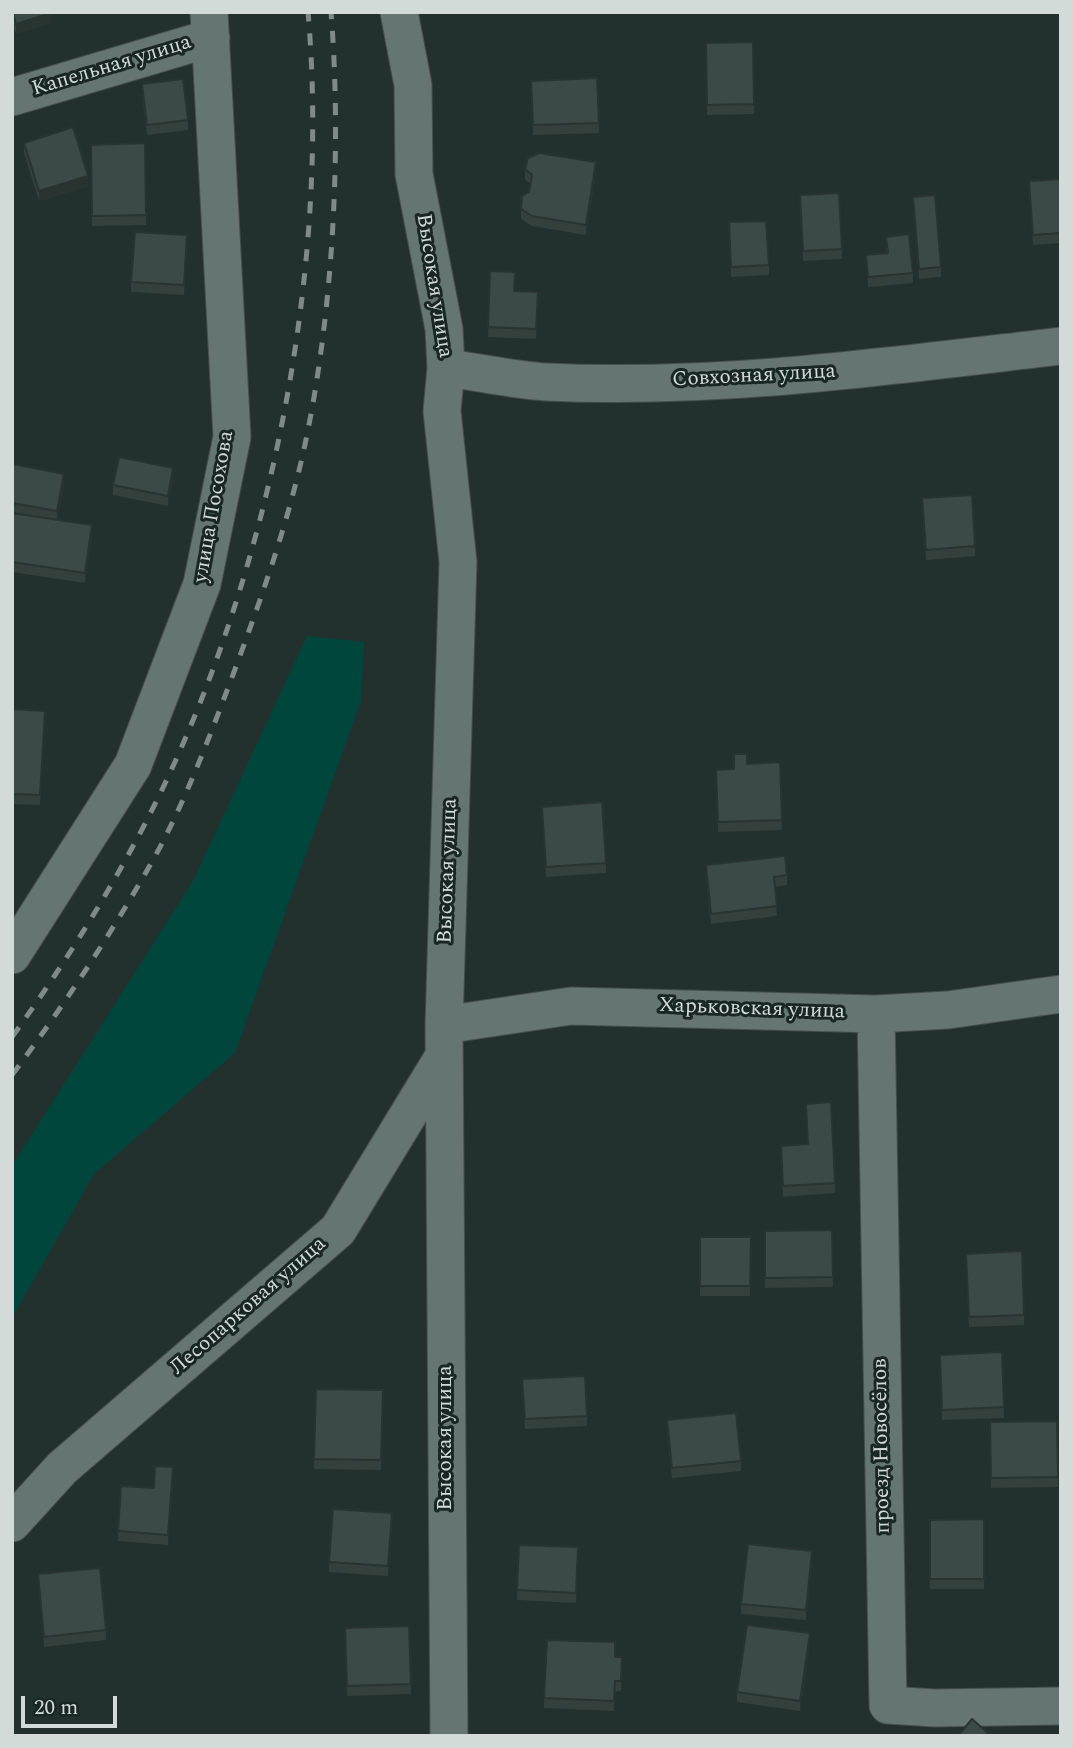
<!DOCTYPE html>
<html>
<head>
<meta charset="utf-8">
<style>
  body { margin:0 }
  #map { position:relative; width:1073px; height:1748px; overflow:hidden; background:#23312e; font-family:Spectral,serif }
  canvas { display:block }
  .frame { position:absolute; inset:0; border:14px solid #d3dbd9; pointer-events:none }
  .scale { position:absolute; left:21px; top:1696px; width:96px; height:32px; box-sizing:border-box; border:4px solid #d3dbd9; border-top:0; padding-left:9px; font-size:21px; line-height:24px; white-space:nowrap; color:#d3dbd9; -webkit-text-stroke:5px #192724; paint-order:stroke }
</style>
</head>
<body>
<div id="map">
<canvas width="1073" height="1748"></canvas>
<div class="frame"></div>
<div class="scale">20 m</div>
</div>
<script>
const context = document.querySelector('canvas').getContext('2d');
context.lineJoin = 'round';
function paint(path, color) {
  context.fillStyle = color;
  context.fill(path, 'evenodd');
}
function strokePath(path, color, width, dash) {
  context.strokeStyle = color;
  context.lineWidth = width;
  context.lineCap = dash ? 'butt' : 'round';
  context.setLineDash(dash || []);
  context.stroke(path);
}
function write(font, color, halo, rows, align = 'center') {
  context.font = font + ' Spectral,serif';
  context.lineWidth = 6;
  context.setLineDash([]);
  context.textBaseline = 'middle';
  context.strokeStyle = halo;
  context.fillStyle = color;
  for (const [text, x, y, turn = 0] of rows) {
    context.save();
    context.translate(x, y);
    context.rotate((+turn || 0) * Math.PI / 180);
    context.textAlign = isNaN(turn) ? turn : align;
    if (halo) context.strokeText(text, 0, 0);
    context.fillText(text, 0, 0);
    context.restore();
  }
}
const green = new Path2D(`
  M307,636L364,642L361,701L235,1053L94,1174L12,1318V1166L193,881Z`);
const street = new Path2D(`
  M399,12L413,85L414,174L444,329L446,368L442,411L458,562L444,1025L449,1736
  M12,97L211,38
  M446,368C479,372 513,380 546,382C719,390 890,366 1061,346
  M12,955L133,765L202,584L232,437L209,12
  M876,1014L888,1705L935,1708L1061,1706
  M444,1025L571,1006L876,1014L948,1010L1061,994
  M12,1523L62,1468L338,1230L444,1056`);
const rail = new Path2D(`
  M12,1037C56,976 96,914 132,848C263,610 332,283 308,12
  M12,1075C63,1007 111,934 153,860C183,806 206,746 228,688C257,610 286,531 304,449C333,316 342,148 331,12`);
const wall = new Path2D(`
  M12,12L51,23L16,34L12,21Z
  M753,42L754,114L707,115L706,43Z
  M597,78L599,133L533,135L531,81Z
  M142,84L188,120V130L147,135L142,94Z
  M24,143L88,186L39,201L24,153Z
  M145,143L146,225L92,226L91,145Z
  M525,169L596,172L586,235L532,226L521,219V209L529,192L530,184L525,179Z
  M1061,179V243L1033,245L1029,181Z
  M800,195L842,249V259L803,261Z
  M913,197L941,267V277L919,279Z
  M729,222L769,265V275L731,277Z
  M886,237L913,273V283L868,287L866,255L886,253Z
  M187,245L184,295L131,292V282Z
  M490,271L514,291L538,292L536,339L488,337Z
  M12,464L64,484L57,520L92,535L85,583L12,572Z
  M173,478L168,506L113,495V485Z
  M922,498L975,546V556L926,560Z
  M12,709L45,721L40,805L12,804Z
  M780,762L782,830L718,832L716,780L734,769L747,764Z
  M542,807L606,863V873L546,877Z
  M706,865L787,875V885L775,887L777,916L711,924L706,875Z
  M781,1156L835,1183V1193L783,1197Z
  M832,1230L833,1287L765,1288V1231Z
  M700,1237H751L750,1296H700Z
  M966,1264L1024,1315V1325L969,1327Z
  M1002,1352L1004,1418L942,1420L940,1355Z
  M316,1389L383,1390L381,1470L314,1469Z
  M522,1389L587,1416V1426L525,1429Z
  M667,1420L741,1461V1471L672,1478L667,1430Z
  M1057,1421L1058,1487L991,1488L990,1422Z
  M173,1477L168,1545L118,1541V1531L154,1488Z
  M984,1519V1589H930V1520Z
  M392,1523L388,1576L329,1572V1562Z
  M519,1545L578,1558L576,1603L517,1600Z
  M812,1561L806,1620L741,1614V1604Z
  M38,1574L106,1630V1640L44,1647Z
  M409,1626L411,1694L347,1696L345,1628Z
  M810,1643L800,1711L737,1702V1692Z
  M615,1657L622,1667L621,1691H615L614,1711L544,1708V1698Z`);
const shadedWall = new Path2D(`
  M51,13V23L16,34V24Z
  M596,162V172L586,235V225Z
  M88,176V186L39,201V191Z
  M173,468V478L168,506V496Z
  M64,474V484L57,521V511Z
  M92,525V535L85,583V573Z
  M173,1467V1477L168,1545V1535Z
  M812,1551V1561L806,1620V1610Z
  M810,1633V1643L800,1711V1701Z`);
const building = new Path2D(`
  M13,12H51V13L16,24Z
  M753,42L754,104L707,105L706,43Z
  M597,78L599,123L533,125L531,81Z
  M183,79L188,120L147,125L142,84Z
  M73,127L88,176L39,191L24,143Z
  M145,143L146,215L92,216L91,145Z
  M539,153L596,162L586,225L532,216L521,209L522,196L529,192L532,175L525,169L528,158Z
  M1061,179V233L1033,235L1029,181Z
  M839,193L842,249L803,251L800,195Z
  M935,195L941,267L919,269L913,197Z
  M766,221L769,265L731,267L729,222Z
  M135,232L187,235L184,285L131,282Z
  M909,234L913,273L868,277L866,255L888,253L886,237Z
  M490,271L515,272L514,291L538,292L536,329L488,327Z
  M119,457L173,468L168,496L113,485Z
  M12,464L64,474L57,511L12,503Z
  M972,495L975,546L926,550L922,498Z
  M12,513L92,525L85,573L12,562Z
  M12,709L45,711L40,795L12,794Z
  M734,754H747V764L780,762L782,820L718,822L716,770L734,769Z
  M602,802L606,863L546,867L542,807Z
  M785,856L787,875L774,877L777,906L711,914L706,865Z
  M831,1102L835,1183L783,1186L781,1146L808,1144L806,1104Z
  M832,1230L833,1277L765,1278V1231Z
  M700,1237H751L750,1286H700Z
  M1022,1251L1024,1315L969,1317L966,1254Z
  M1002,1352L1004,1407L942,1410L940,1355Z
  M585,1376L587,1416L525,1419L522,1379Z
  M316,1389L383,1390L381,1460L314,1459Z
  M736,1413L741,1461L672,1468L667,1420Z
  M1057,1421L1058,1477L991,1478L990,1422Z
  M155,1466L173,1467L168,1535L118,1531L121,1486L154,1488Z
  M333,1509L392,1513L388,1566L329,1562Z
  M984,1519V1579H930V1520Z
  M748,1544L812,1551L806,1610L741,1604Z
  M519,1545L578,1547L576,1593L517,1590Z
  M100,1568L106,1630L44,1637L38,1574Z
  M747,1625L810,1633L800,1701L737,1692Z
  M409,1626L411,1684L347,1686L345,1628Z
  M547,1640L615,1642V1657H622L621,1681H615L614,1701L544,1698Z
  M972,1719L991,1736H958Z`);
const streetNames = [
  ["Капельная улица",112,67,-17],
  ["Высокая улица",433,286,81],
  ["Совхозная улица",754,377,-3],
  ["улица Посохова",215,507,-80],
  ["Высокая улица",449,871,-88],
  ["Харьковская улица",752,1010,2],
  ["Лесопарковая улица",249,1307,-41],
  ["Высокая улица",447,1438,-90],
  ["проезд Новосёлов",883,1446,-91]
];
paint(green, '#00463c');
strokePath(street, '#434f4d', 39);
strokePath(street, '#657571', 37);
strokePath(rail, '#808a88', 5, [12, 12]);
paint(wall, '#33403c');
paint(shadedWall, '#293431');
paint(building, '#3b4a46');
strokePath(building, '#293431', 2);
write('21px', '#d3dbd9', '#192724', streetNames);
</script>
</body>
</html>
